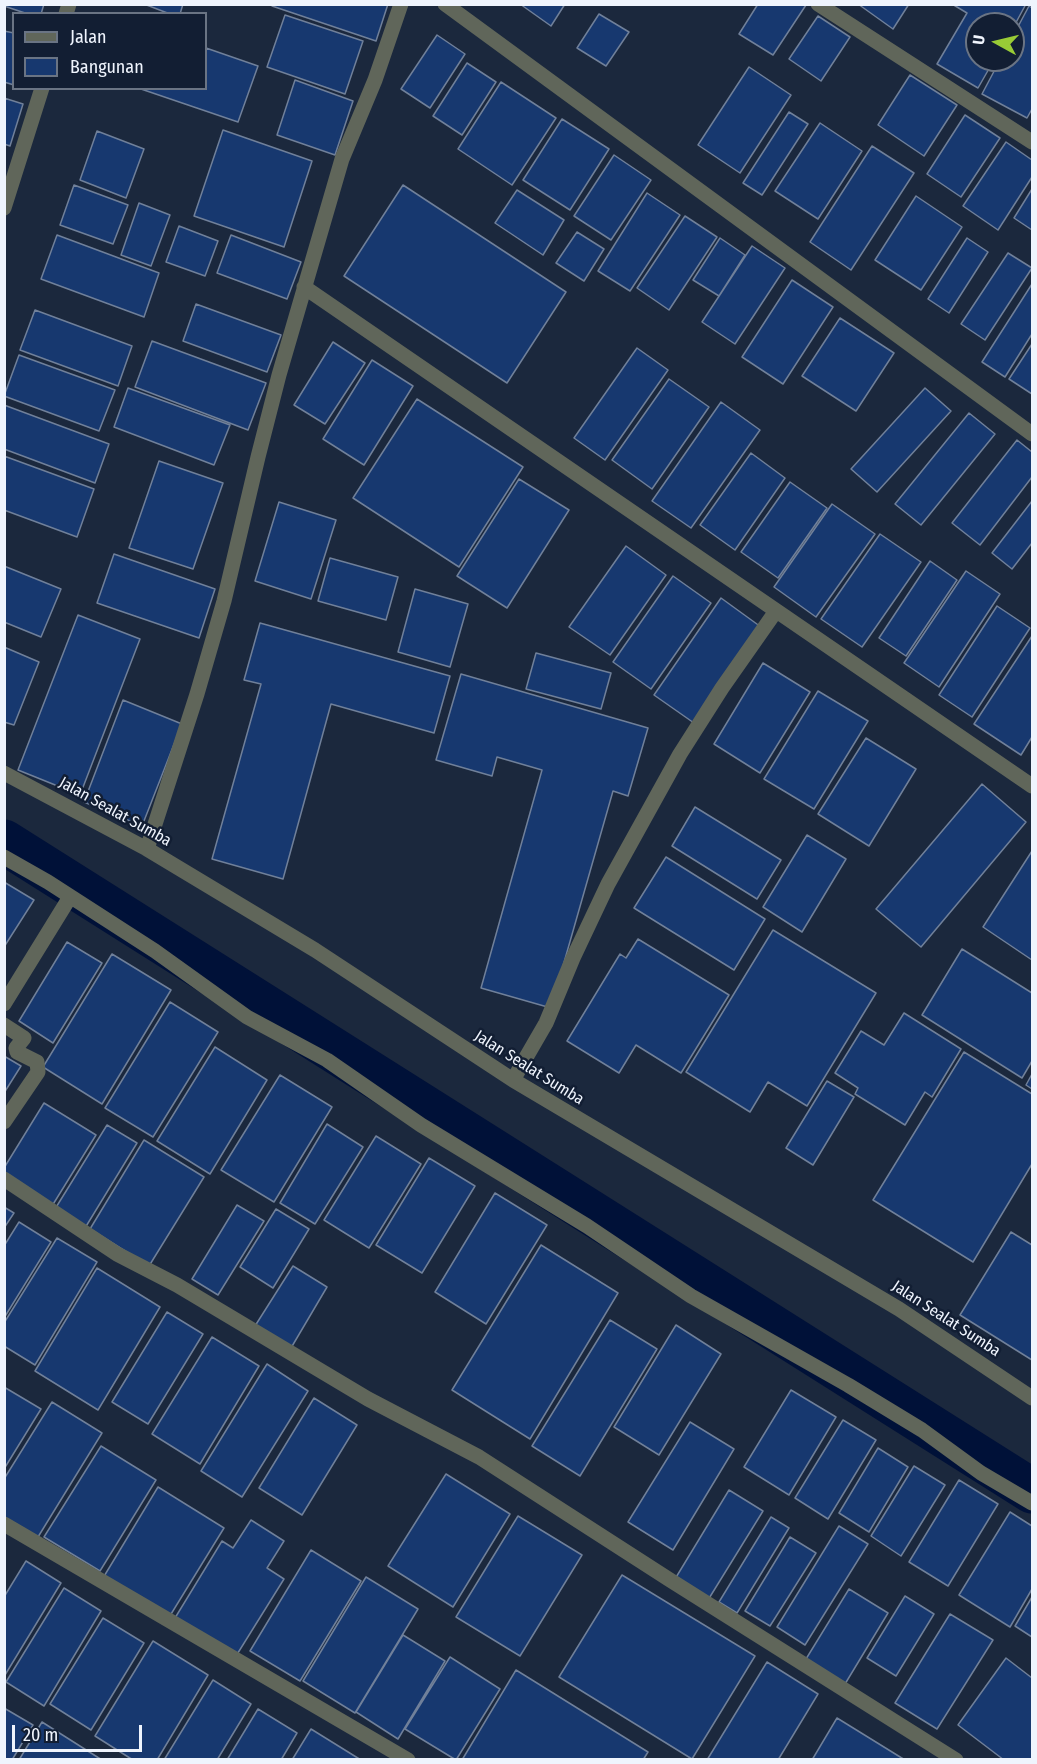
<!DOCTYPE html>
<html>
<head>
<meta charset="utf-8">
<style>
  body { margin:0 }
  #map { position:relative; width:1037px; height:1764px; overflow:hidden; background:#1b283d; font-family:"Fira Sans Condensed",sans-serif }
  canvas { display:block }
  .frame { position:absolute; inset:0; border:6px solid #eff4fd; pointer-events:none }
  .legend { position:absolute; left:12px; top:12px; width:195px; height:78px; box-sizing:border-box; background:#121e33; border:2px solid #6a7484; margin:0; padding:8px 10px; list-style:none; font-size:18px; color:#eff4fd }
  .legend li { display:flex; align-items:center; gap:12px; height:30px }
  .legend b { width:30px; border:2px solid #6a7484 }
  .north { position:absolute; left:965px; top:12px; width:60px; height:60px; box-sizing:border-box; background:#121e33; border:2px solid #6a7484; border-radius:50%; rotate:278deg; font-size:16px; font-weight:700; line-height:24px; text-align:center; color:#eff4fd }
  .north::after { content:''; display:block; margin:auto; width:21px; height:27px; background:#99cb36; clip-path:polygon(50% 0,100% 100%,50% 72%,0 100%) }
  .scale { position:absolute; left:12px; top:1725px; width:130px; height:27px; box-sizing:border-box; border:3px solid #eff4fd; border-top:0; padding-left:8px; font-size:18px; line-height:21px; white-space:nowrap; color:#eff4fd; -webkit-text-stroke:4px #121e33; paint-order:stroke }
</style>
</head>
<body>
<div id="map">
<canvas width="1037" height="1764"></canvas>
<div class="frame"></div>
<ul class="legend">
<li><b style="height:8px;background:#60665a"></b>Jalan</li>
<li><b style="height:16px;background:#17386f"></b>Bangunan</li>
</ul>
<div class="north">U</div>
<div class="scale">20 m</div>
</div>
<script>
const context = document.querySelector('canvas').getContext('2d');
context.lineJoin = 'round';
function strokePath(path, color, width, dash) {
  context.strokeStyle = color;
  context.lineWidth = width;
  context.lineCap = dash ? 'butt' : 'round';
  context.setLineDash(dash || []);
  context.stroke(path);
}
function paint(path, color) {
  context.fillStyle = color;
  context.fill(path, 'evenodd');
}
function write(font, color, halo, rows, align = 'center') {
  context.font = font + ' "Fira Sans Condensed",sans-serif';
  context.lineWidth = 5;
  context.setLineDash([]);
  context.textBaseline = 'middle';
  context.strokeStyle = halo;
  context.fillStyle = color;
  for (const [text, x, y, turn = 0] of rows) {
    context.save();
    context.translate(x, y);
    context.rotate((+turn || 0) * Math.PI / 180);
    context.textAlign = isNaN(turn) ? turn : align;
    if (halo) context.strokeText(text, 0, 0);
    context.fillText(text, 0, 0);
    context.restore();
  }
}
const canal = new Path2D(`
  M4,842L1032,1491`);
const building = new Path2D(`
  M4,4H44L41,14H28L4,6Z
  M144,4H183L180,14H170Z
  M273,4H388L376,41L272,6Z
  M520,4H565L551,26Z
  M758,4L806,5L773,55L739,34Z
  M858,4H909L893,29Z
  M952,4H1026L1013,28V24H977V60H994L978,88L937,64L967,13Z
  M1029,6L1032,8V109L1027,118L982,94L1000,60H1013V36Z
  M599,14L629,32L606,66L577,48Z
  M285,15L363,41L345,94L267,67Z
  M818,16L850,37L821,81L789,59Z
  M4,31L14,33V85L4,82Z
  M437,35L465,54L430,108L401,89Z
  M206,48L258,66L238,122L141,89L206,88Z
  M467,63L496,82L462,135L433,116Z
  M749,67L791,95L740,173L698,145Z
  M910,75L957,105L924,156L878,125Z
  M295,80L353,101L335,155L277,135Z
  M501,82L556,118L512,185L458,149Z
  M4,98L23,104L10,146L4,144Z
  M789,112L808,124L762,195L743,183Z
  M965,115L1000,138L961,197L927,174Z
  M562,119L609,149L570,210L523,180Z
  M820,123L862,151L818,219L775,191Z
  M223,130L312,161L284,247L194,216Z
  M97,131L144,149L126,198L80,180Z
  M1006,142L1032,160V177L998,230L963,206Z
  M872,146L914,173L851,270L810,242Z
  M614,155L651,180L611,240L574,216Z
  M74,185L128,205L113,244L60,225Z
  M403,185L566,292L507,383L344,276Z
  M1032,189V230L1014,218Z
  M517,190L564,220L543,255L495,223Z
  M647,193L680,215L630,291L598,271Z
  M916,196L962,227L921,290L875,260Z
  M139,203L170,215L151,266L121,255Z
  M685,216L717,237L669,310L637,288Z
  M179,226L218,241L205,276L166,262Z
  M577,232L604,249L584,281L556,263Z
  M57,235L159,273L144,317L41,279Z
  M231,235L301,262L287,299L217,273Z
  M720,238L745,255L719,296L693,280Z
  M967,238L988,252L949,313L928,299Z
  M752,246L785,268L735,344L702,322Z
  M1008,253L1032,268L985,340L961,324Z
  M792,280L833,307L783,384L742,357Z
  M1032,284V334L1005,377L982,362Z
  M196,304L281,335L267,372L183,341Z
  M35,310L132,346L118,386L20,350Z
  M840,318L894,353L856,411L802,376Z
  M152,341L266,383L248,430L135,387Z
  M333,342L365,363L325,424L294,405Z
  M1032,344V394L1009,379Z
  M637,348L668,370L605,460L574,438Z
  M19,355L115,390L99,431L4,396Z
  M372,360L413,386L364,465L323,439Z
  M669,379L709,407L652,489L612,460Z
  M128,388L230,425L214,465L114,427Z
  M925,388L951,411L877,492L851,469Z
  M417,399L523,467L459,567L353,498Z
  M721,402L760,430L691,528L652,501Z
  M4,405L109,444L95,483L4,449Z
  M969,413L995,434L921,525L895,504Z
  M1017,440L1032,452V477L980,545L952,523Z
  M751,453L785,478L735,550L700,525Z
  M4,456L94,489L77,537L4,510Z
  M159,461L223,483L193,569L129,548Z
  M519,479L569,510L507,608L457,576Z
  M790,482L827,508L778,578L741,552Z
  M1032,501V543L1012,569L992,553Z
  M279,502L336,520L311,599L255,581Z
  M832,504L875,534L816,617L774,587Z
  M880,534L921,562L862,647L821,619Z
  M626,546L666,575L610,655L569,627Z
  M114,554L215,589L199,638L97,603Z
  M330,558L398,577L386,620L318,601Z
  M930,561L957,580L906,656L879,638Z
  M4,566L61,589L41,637L4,622Z
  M966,571L1000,594L939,687L904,663Z
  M673,576L711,603L651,689L613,662Z
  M415,589L468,604L450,667L398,652Z
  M721,598L761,627L694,723L654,695Z
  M997,606L1030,628L972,717L939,695Z
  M78,615L140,639L80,795L18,770Z
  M260,623L450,676L434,733L331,704L283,879L212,859L261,684L244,680Z
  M1032,636V737L1021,755L974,724Z
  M4,647L39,662L14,725L4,722Z
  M536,653L611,673L601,709L526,689Z
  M763,663L810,692L760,773L714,744Z
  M461,674L648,728L628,796L613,791L551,1008L481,988L542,770L497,757L492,776L436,760Z
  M818,691L868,721L814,809L764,779Z
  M123,700L182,724L142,826L84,802Z
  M866,738L916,769L869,846L818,814Z
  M982,784L1026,822L921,947L876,909Z
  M695,807L781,860L757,899L672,846Z
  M807,835L846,859L802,932L763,907Z
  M1032,851V960L983,927Z
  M666,857L765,919L734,970L634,908Z
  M4,882L34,900L4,947Z
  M773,930L876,993L807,1106L768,1082L750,1112L686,1072Z
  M638,939L729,995L681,1073L636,1045L619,1073L567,1041L620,954L626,958Z
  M67,942L102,963L53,1043L19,1021Z
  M962,949L1032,993V1061L1022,1078L922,1015Z
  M112,954L171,990L102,1104L43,1067Z
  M170,1002L218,1032L153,1137L105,1108Z
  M904,1013L961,1049L932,1097L925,1092L905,1125L855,1094L858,1088L835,1073L861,1031L884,1045Z
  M215,1047L267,1080L210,1174L157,1141Z
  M964,1052L1032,1094V1164L973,1262L873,1200Z
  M4,1056L21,1066L4,1093Z
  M1032,1074V1089L1026,1085Z
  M280,1075L332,1107L274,1202L221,1170Z
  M827,1081L854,1097L813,1165L786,1148Z
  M44,1103L96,1135L52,1206L4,1177V1168Z
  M327,1124L363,1147L315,1224L280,1203Z
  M107,1125L137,1143L85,1228L55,1209Z
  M376,1136L421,1164L369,1248L324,1220Z
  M144,1140L204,1177L149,1266L90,1229Z
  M429,1158L475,1186L422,1273L376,1245Z
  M495,1193L547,1225L486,1324L435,1292Z
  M237,1205L264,1221L218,1295L192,1279Z
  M4,1207L14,1213L4,1228Z
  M276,1209L309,1229L273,1288L240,1267Z
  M19,1222L51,1242L4,1318V1246Z
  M1011,1232L1032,1245V1360L960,1315Z
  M57,1238L97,1262L35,1365L4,1346V1323Z
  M541,1245L618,1293L530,1439L452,1390Z
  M293,1266L327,1287L291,1348L255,1326Z
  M97,1268L160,1307L98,1410L35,1371Z
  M167,1312L203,1334L148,1424L112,1402Z
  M610,1320L657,1349L580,1476L532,1446Z
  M676,1325L721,1354L659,1455L614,1427Z
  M212,1337L259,1366L200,1464L152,1434Z
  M267,1364L308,1391L242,1497L201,1471Z
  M4,1387L41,1409L4,1469Z
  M791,1390L836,1417L789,1495L744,1467Z
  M314,1398L357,1425L302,1515L259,1488Z
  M52,1402L102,1433L38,1537L4,1517V1479Z
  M843,1420L876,1440L828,1519L795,1498Z
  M690,1422L734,1449L673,1550L628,1522Z
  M101,1446L156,1480L100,1571L44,1537Z
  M878,1448L908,1467L869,1532L839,1513Z
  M914,1466L945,1485L901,1556L871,1536Z
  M446,1474L510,1514L453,1607L388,1566Z
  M959,1480L998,1504L948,1586L909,1562Z
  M158,1487L224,1528L168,1619L103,1578Z
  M729,1490L763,1511L708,1600L675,1579Z
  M1010,1512L1032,1526V1589L1010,1627L959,1595Z
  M518,1516L582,1555L520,1656L456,1617Z
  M771,1517L789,1528L737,1613L719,1602Z
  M251,1520L284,1541L267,1568L284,1579L236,1656L175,1618L222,1541L233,1548Z
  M839,1526L868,1544L805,1645L777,1627Z
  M790,1537L816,1553L770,1626L745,1611Z
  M311,1550L361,1581L300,1681L250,1651Z
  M26,1561L61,1583L5,1675L4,1597Z
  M622,1575L755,1656L692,1759L559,1677Z
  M366,1577L418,1609L355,1713L303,1681Z
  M64,1588L101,1611L44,1706L6,1682Z
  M849,1589L888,1613L845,1684L806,1659Z
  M905,1596L934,1614L896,1676L867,1658Z
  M1032,1597V1637L1015,1626Z
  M950,1614L993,1640L937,1729L895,1703Z
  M103,1618L144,1643L91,1730L50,1704Z
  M403,1635L445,1661L398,1739L356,1712Z
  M153,1641L208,1675L157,1760H133L95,1736Z
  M450,1657L500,1689L456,1760L405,1729Z
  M1006,1658L1032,1678V1760H1004L958,1725Z
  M767,1662L818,1694L778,1760H707Z
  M516,1670L648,1752L643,1760H462Z
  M213,1680L251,1704L217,1760H164Z
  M4,1708L33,1725L12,1760H4Z
  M258,1709L297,1733L281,1760H227Z
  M837,1718L905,1760H812Z
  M42,1722L102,1760H19Z
  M311,1729L361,1760H292Z`);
const minor = new Path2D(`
  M445,4L1032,434
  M818,4L1032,142
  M66,14L69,4
  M4,208L42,88
  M304,287L1032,786
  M4,773L147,849L315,950L513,1080L899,1309L1032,1398
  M147,849L197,694L224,601L258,457L279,375L342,159L375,80L401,4
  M4,857L48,882L155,951L247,1017L327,1060L421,1125L587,1226L691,1296L848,1385L922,1430L981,1473L1032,1503
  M4,1004L70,897
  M4,1025L24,1038L16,1048L17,1052L37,1062L38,1072L4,1122
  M513,1080L546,1023L573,958L608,884L680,754L722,688L776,611
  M4,1179L117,1254L177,1285L368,1399L479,1457L670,1580L956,1760
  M4,1524L408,1760`);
const streetNames = [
  ["Jalan Sealat Sumba",115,812,29],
  ["Jalan Sealat Sumba",529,1068,32],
  ["Jalan Sealat Sumba",946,1319,33]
];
strokePath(canal, '#001138', 45);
paint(building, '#17386f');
strokePath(building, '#70809a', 1.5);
strokePath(minor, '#60665a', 15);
write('16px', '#eff4fd', '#121e33', streetNames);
</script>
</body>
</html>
